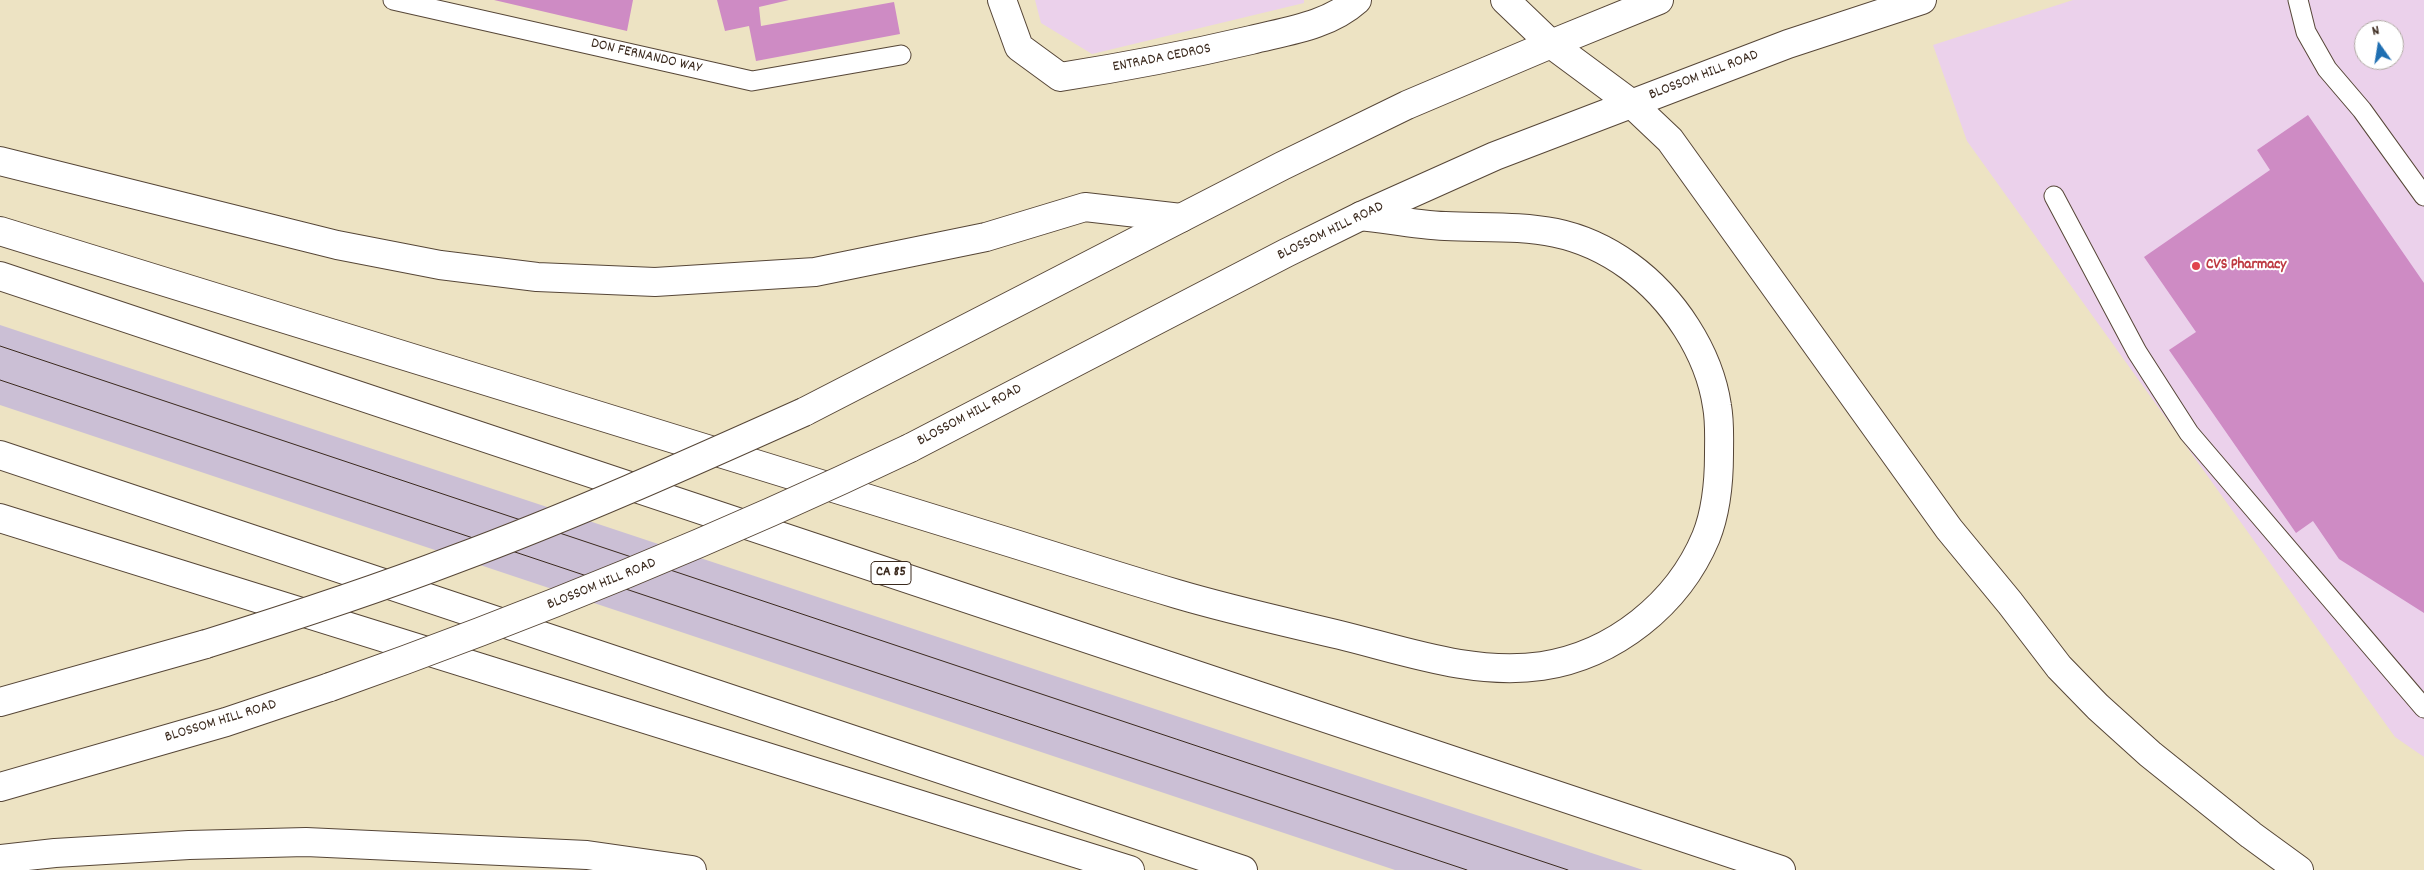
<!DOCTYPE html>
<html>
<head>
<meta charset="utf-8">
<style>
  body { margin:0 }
  #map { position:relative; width:2424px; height:870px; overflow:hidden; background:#ede3c3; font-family:Dekko,sans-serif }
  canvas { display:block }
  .north { position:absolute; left:2354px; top:20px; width:50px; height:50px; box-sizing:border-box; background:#fff; border:1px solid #b1aaa5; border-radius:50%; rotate:347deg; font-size:14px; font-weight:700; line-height:20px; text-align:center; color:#3b2a1e }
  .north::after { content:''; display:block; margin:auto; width:18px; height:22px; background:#1f6fb2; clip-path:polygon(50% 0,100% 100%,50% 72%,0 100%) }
</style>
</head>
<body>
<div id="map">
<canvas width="2424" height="870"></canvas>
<div class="north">N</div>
</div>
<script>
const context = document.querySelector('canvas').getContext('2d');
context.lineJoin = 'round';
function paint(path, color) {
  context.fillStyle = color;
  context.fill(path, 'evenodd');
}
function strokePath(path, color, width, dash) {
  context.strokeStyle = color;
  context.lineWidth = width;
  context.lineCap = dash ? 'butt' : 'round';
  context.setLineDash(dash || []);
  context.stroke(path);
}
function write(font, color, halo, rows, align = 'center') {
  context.font = font + ' Dekko,sans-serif';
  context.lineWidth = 4;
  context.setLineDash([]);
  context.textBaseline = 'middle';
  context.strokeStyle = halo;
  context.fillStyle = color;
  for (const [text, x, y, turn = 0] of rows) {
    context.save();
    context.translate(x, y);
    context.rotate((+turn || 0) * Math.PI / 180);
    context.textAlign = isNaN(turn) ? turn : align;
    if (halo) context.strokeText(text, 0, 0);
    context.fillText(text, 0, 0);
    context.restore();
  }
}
const built = new Path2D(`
  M1035,0H1304V3L1092,54L1041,23Z
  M2073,0H2424V757L2395,737L1967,141L1933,45ZM2364,30H2394V60H2364Z`);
const industrial = new Path2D(`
  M0,325L1058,677L1643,870H1395L0,405Z`);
const building = new Path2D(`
  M494,0H633L627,31Z
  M717,0H789L759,7L761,26L894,2L900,34L756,61L749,26L725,31Z
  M2308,115L2424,283V613L2339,559L2313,521L2296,533L2169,350L2196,332L2144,257L2270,170L2257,150Z`);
const service = new Path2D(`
  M393,0L752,81L901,55
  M2298,0L2306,32L2327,69L2362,110L2424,196
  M2054,196L2137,352L2189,433L2424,708`);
const minor = new Path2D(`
  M1002,0L1019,47L1060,77C1124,67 1187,55 1251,40C1287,31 1328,26 1357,0
  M1505,0L1551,44`);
const secondary = new Path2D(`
  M804,412L1282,166L1407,105L1551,44L1659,0
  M910,448L1286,253L1361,216L1495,156L1788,44L1922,0
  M0,702L206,644
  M0,787L226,722L330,687`);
const motorway = new Path2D(`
  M1551,44L1632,104L1670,140L1949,529L2010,603L2059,667L2098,707L2150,754L2251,835L2299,870
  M0,161L337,245L440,265L537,277L655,282L815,272L986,237L1085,207L1181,218
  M0,231C339,335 677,440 1015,544C1069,561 1123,578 1177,594C1231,610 1286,622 1340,635C1405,651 1474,676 1542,666C1614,655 1678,604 1706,537C1716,512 1719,482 1719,454C1719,438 1720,422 1717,406C1709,352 1673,298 1629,266C1567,221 1516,229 1445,226C1417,225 1388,219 1361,216
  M0,276L1781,870
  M0,455L1243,870
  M0,518L1130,870
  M0,859L55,853L189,845L306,842L587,855L692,870`);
const tram = new Path2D(`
  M0,346L1568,870
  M0,380L1467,870`);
const secondaryBridge = new Path2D(`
  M206,644C289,618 372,591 453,560C572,516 688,464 804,412
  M330,687C528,617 721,538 910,448`);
const markers = [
  [2196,266,5,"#e0444e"]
];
const shields = [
  [891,573,40]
];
const shieldNames = [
  ["CA 85",891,573]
];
const streetNames = [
  ["DON FERNANDO WAY",646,57,13],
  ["ENTRADA CEDROS",1162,59,-11],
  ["BLOSSOM HILL ROAD",1704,76,-21],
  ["BLOSSOM HILL ROAD",1331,232,-26],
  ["BLOSSOM HILL ROAD",970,416,-28],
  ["BLOSSOM HILL ROAD",602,585,-22],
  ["BLOSSOM HILL ROAD",221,722,-17]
];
const healthNames = [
  ["CVS Pharmacy",2206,266]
];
paint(built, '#ebd1eb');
paint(industrial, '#cbbfd5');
paint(building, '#ce8bc4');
strokePath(service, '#564637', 21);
strokePath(minor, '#564637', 30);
strokePath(secondary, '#564637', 30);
strokePath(motorway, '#564637', 30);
strokePath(service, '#fff', 19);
strokePath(minor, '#fff', 28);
strokePath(secondary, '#fff', 28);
strokePath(motorway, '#fff', 28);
strokePath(tram, '#3b2a1e', 1);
strokePath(secondaryBridge, '#564637', 30, []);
strokePath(secondaryBridge, '#fff', 28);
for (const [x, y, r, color] of markers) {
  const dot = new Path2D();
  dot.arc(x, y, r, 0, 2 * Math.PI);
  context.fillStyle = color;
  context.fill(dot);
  strokePath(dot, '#fff', 2);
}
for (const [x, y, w] of shields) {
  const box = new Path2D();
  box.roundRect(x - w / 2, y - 11.5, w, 23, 4);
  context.fillStyle = '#fff';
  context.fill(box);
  strokePath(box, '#3b2a1e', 1);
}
write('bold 14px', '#3b2a1e', null, shieldNames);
write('15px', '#3b2a1e', '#fff', streetNames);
write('bold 15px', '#be3a42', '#fff', healthNames, 'left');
</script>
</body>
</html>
